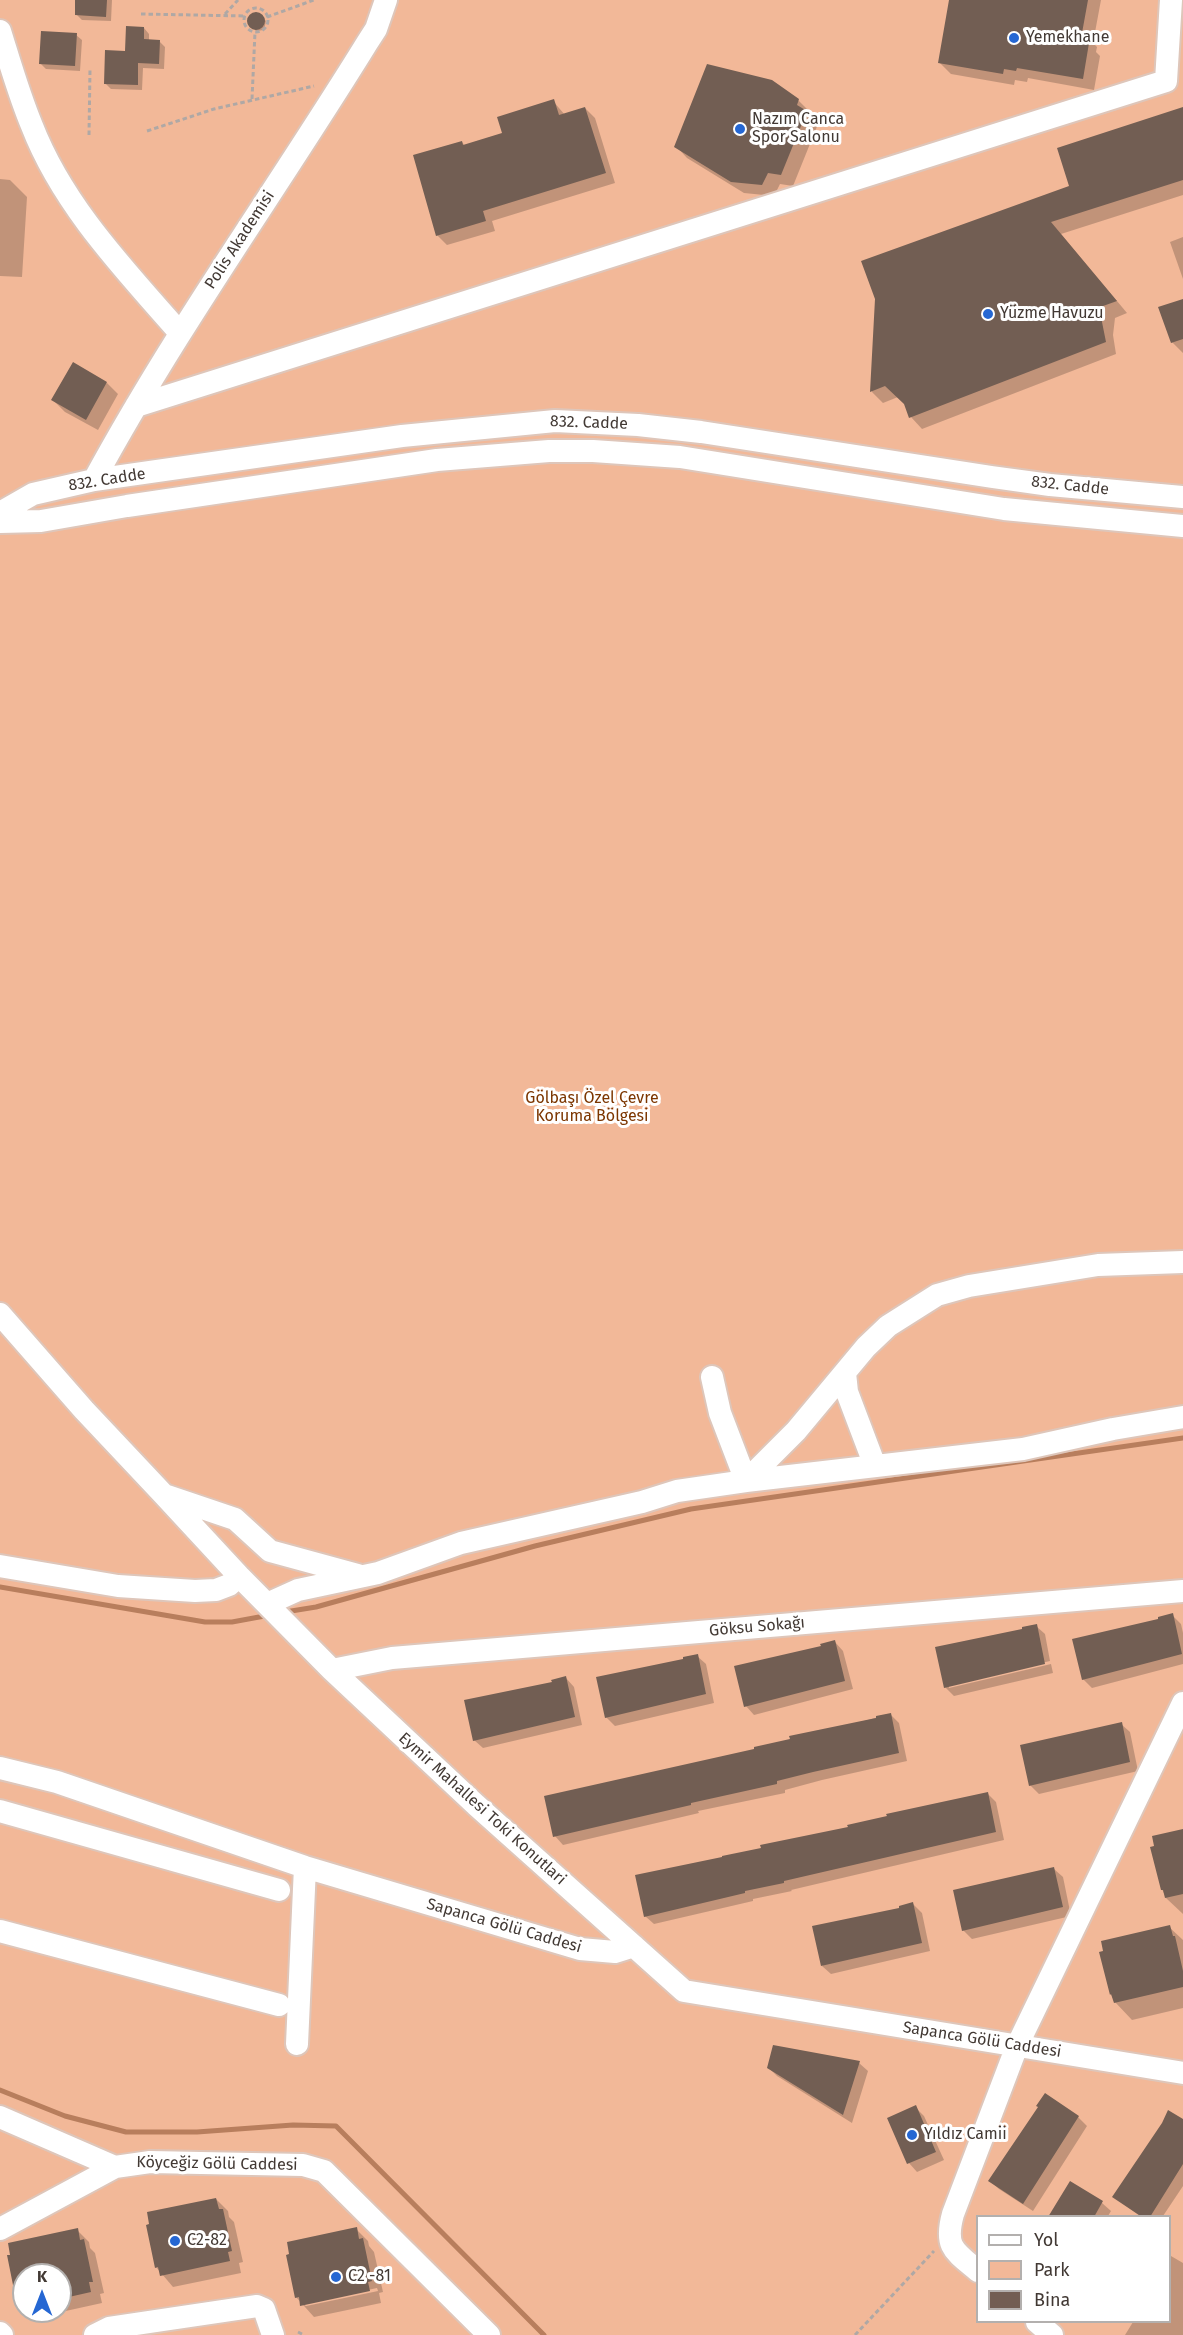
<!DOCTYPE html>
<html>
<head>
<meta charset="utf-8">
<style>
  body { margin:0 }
  #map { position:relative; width:1183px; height:2335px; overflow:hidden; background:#fcf7f5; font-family:"Fira Sans",sans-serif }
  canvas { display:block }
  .legend { position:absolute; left:976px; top:2215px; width:195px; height:108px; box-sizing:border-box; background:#fff; border:2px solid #b3b0ae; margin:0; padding:8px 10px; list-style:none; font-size:18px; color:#423934 }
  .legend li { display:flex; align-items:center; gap:12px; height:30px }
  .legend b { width:30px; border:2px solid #b3b0ae }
  .north { position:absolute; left:12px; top:2263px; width:60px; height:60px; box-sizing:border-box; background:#fff; border:2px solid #b3b0ae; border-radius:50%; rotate:0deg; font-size:16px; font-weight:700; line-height:24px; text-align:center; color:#423934 }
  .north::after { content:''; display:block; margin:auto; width:21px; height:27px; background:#2567d3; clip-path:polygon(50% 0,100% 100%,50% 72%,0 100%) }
</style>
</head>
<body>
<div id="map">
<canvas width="1183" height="2335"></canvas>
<ul class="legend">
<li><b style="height:8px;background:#fff"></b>Yol</li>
<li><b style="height:16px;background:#f2b898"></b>Park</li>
<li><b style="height:16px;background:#725e53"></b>Bina</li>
</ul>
<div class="north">K</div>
</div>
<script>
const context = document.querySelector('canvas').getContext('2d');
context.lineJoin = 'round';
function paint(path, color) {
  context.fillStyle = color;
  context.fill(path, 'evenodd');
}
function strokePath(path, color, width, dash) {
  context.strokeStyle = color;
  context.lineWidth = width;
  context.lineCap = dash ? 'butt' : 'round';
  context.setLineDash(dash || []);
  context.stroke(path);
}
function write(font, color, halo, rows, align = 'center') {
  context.font = font + ' "Fira Sans",sans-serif';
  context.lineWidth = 6;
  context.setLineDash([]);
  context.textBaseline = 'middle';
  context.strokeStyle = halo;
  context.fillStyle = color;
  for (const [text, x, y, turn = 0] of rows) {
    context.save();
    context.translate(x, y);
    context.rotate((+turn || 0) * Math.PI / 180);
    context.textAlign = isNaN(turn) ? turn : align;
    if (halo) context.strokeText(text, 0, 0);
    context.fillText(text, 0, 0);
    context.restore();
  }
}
const green = new Path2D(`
  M0,0H1183V2335H0ZM978,2216H1170V2322H978ZM24,2275H60V2311H24Z`);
const shadow = new Path2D(`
  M77,0H112L111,21L82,20L76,14Z
  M950,0H1101L1093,43L1097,47L1096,52L1100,56L1094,90L1028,78L1027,82L1015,80L1014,85L951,74L939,62Z
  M255,13L260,14L266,21L264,30L256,31L250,24L251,15Z
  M144,28L149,34V41H159L165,47L164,69L143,68L142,90L111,89L105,83Z
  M76,35L82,40L80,71L46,69L40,63Z
  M798,100L810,112L809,115L818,124L793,186L780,184L774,196L744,193L687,158L676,146Z
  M553,101L565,115L585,108L595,118L615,183L492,221L495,231L447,245L437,235L462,142L465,146L504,134Z
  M1183,108V195L1061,234L1127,313L1115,318L1113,335L1116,354L922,429L911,417L905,404L898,397L883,403L872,392L876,298L1071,187Z
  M0,179L10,180L27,197L22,277L0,276Z
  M1183,237V279L1170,242Z
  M1183,300V353L1172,342Z
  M107,383L118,394L98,430L65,412L53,400Z
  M1172,1615L1181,1624L1183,1633V1664L1092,1688L1083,1679L1160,1620Z
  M1036,1626L1045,1634L1050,1661L949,1685V1688L1051,1664L1053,1673L954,1696L945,1687L1024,1630Z
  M835,1642L843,1651L853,1689L754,1715L746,1706L823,1647Z
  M697,1656L706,1664L714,1703L615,1726L606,1717L685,1660Z
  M566,1678L574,1687L582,1725L483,1748L474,1740L553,1683Z
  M890,1714L899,1723L907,1761L822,1780L785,1790V1793L698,1811L699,1813L563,1845L555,1836L756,1750Z
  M1121,1724L1130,1732L1138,1771L1039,1794L1030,1785Z
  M987,1793L996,1802L1004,1840L791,1890L792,1891L753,1899V1901L654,1924L645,1916L849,1829Z
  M1183,1831V1914L1166,1898L1162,1889Z
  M1054,1869L1063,1877L1071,1916L972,1939L963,1930Z
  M913,1904L922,1913L930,1951L831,1974L822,1966Z
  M1169,1927L1183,1940V2008L1132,2020L1115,2002L1111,1994Z
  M859,2063L868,2071L852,2123L777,2076L769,2068Z
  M1045,2096L1078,2117L1087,2126L1033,2211L999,2189L990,2181L1040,2107Z
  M915,2107L924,2116L944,2160L917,2172L909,2163L889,2119Z
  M1183,2121V2186L1163,2216H1140L1114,2197Z
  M1070,2183L1102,2203L1111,2211L1108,2216H1050Z
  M216,2199L228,2211L229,2217L234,2222L243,2262L239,2263L241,2273L173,2287L156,2267L151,2225Z
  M356,2229L368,2241L369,2246L374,2252L383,2292L379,2293L381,2303L314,2317L296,2297ZM377,2288L378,2291L306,2306L303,2304Z
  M77,2230L89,2242L90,2248L95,2253L104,2293L100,2294L102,2303L34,2318L28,2311H60V2275H24V2307L9,2256Z
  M1171,2256L1183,2263V2335H1125L1133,2322H1170Z`);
const stream = new Path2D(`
  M0,1587L205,1622H232L270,1615
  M285,1612L316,1607L535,1546L691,1509L1183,1438
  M0,2090L65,2116L126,2132H197L293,2125L336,2126L544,2335`);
const building = new Path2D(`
  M75,0H107L106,17L75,15Z
  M949,0H1088L1082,33L1086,34L1084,43H1089L1083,79L1017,68L1016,71L1004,69L1003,74L938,63Z
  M247 21a9 9 0 1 1 18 0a9 9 0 1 1-18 0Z
  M126,26L144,27V39L160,40L159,64L138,63V85L104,84L105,50L125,51Z
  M41,31L77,33L75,66L39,64Z
  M707,64L772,80L799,99L797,105L807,111L781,175L768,173L762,185L731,182L674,147Z
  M554,99L559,115L585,107L606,173L483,211L486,221L436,236L413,155L462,141L463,145L502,133L497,117Z
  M1183,107V180L1051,222L1117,301L1103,306L1102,322L1106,342L909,418L904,404L885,386L870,392L875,299L861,261L1069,186L1057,148Z
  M1183,299V339L1171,343L1158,307Z
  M73,362L107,382L86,420L51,400Z
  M1173,1613L1182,1654L1082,1680L1072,1639L1158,1619V1617Z
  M1037,1624L1045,1664L944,1688L935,1647L1022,1629V1627Z
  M835,1640L845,1681L744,1707L734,1666L821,1646L820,1644Z
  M698,1654L706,1694L605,1718L596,1677L683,1659V1657Z
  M566,1676L575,1717L473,1741L464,1700L552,1682L551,1680Z
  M891,1713L899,1753L813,1772L777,1781V1784L691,1803V1805L553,1837L544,1796L754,1749V1747L790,1739L789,1736L876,1718V1716Z
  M1122,1722L1130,1762L1029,1786L1020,1745Z
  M988,1792L996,1832L784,1881V1883L745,1891V1893L644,1917L635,1875L722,1857V1856L761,1848L760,1845L848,1827L847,1825L887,1816L886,1814Z
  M1183,1829V1894L1165,1898L1163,1890H1161L1150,1847L1154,1846L1152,1836Z
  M1054,1867L1063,1907L962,1931L953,1890Z
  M913,1902L922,1943L821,1966L812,1926L899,1908V1906Z
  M1170,1925L1173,1936H1175L1183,1971V1987L1114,2003L1111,1994L1110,1995L1099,1952L1103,1951L1101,1941Z
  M773,2045L860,2061L843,2115L767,2068Z
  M1045,2093L1079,2116L1023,2204L988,2181L1038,2107L1036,2106Z
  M916,2105L936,2152L907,2164L887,2118Z
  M1168,2110L1183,2119V2164L1150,2217H1142L1112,2197L1162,2123Z
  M1070,2181L1103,2201L1094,2217H1048Z
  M216,2198L219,2209H223L232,2251L228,2252L230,2261L160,2276L158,2267L155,2268L146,2225L149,2224L147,2212Z
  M357,2227L359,2239L363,2238L372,2281L368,2282L370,2291L300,2306L299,2297L295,2298L286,2255L289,2254L287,2242Z
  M78,2228L80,2240L84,2239L93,2282H89L91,2292L60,2299V2275H24V2305H17L7,2255H10L8,2243Z`);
const path = new Path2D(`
  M244 20a12 12 0 1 1 24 0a12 12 0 1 1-24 0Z
  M141,14L245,16
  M225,14L238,0
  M267,17L314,0
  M252,99L255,32
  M147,131L214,109L314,86
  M89,135L90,69
  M298,2332L304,2335
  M855,2335L934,2251`);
const minor = new Path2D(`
  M0,31C10,63 19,95 32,126C63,206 125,270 180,333
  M136,406L1166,81L1171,0
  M94,480C176,329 277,189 367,43L376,29L386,0
  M0,513L33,494L94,480L402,436L555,421L638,425L701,432L992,477L1050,485L1183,497
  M0,522L41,521L127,506L437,460L549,451H593L680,457L1004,509L1183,526
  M0,1314L84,1410L164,1495L239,1576L332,1670L476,1805L684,1991L1183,2073
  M845,1373L847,1392L875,1466
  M712,1377L720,1413L746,1481L796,1431L866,1347L888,1326L937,1295L969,1286L1098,1265L1183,1262
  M167,1496L235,1519L270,1551L358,1575
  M0,1566L118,1586L195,1591L216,1590L229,1585L239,1576
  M267,1604L298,1590L378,1573L461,1543L642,1502L677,1491L746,1481L1023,1449L1113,1429L1183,1417
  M332,1670L392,1658L1183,1591
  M0,1768L57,1782L305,1867L580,1949L615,1952L634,1946
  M0,1811L279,1890
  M0,1931L279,2005
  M297,2044L305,1867
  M0,2117L115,2167
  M0,2229L115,2167L150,2162L303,2165L324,2171L489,2335
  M978,2271C954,2251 944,2247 953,2214L1017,2046L1183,1703
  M1037,2322L1052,2335
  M0,2333L2,2335
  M95,2335L109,2328L257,2306L264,2309L273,2335`);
const markers = [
  [1014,38,6,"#2567d3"],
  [740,129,6,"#2567d3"],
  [988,314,6,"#2567d3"],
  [912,2135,6,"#2567d3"],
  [175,2241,6,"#2567d3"],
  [336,2277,6,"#2567d3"]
];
const poiNames = [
  ["Yemekhane",1026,38],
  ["Nazım Canca",752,120],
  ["Spor Salonu",752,138],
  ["Yüzme Havuzu",1000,314],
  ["Yıldız Camii",924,2135],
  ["C2-82",187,2241],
  ["C2 -81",348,2277]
];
const streetNames = [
  ["Polis Akademisi",240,240,-57],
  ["832. Cadde",589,423,2],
  ["832. Cadde",107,480,-9],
  ["832. Cadde",1070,486,6],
  ["Göksu Sokağı",757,1627,-5],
  ["Eymir Mahallesi Toki Konutlari",482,1809,42],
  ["Sapanca Gölü Caddesi",504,1926,16],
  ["Sapanca Gölü Caddesi",982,2040,9],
  ["Köyceğiz Gölü Caddesi",217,2164,1]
];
const parkNames = [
  ["Gölbaşı Özel Çevre",592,1099],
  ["Koruma Bölgesi",592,1117]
];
paint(green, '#f2b898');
paint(shadow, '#0003');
strokePath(stream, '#b87e5d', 5);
paint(building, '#725e53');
strokePath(minor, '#dec6ba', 26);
strokePath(path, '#afa8a5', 3, [4.5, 3]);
strokePath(minor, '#fff', 22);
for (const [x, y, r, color] of markers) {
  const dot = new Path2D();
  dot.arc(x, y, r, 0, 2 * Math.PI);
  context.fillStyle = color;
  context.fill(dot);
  strokePath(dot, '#fff', 2);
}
write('16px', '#423934', '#fff', poiNames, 'left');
write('16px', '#423934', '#fff', streetNames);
write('16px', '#7c3600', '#fff', parkNames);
</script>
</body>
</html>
